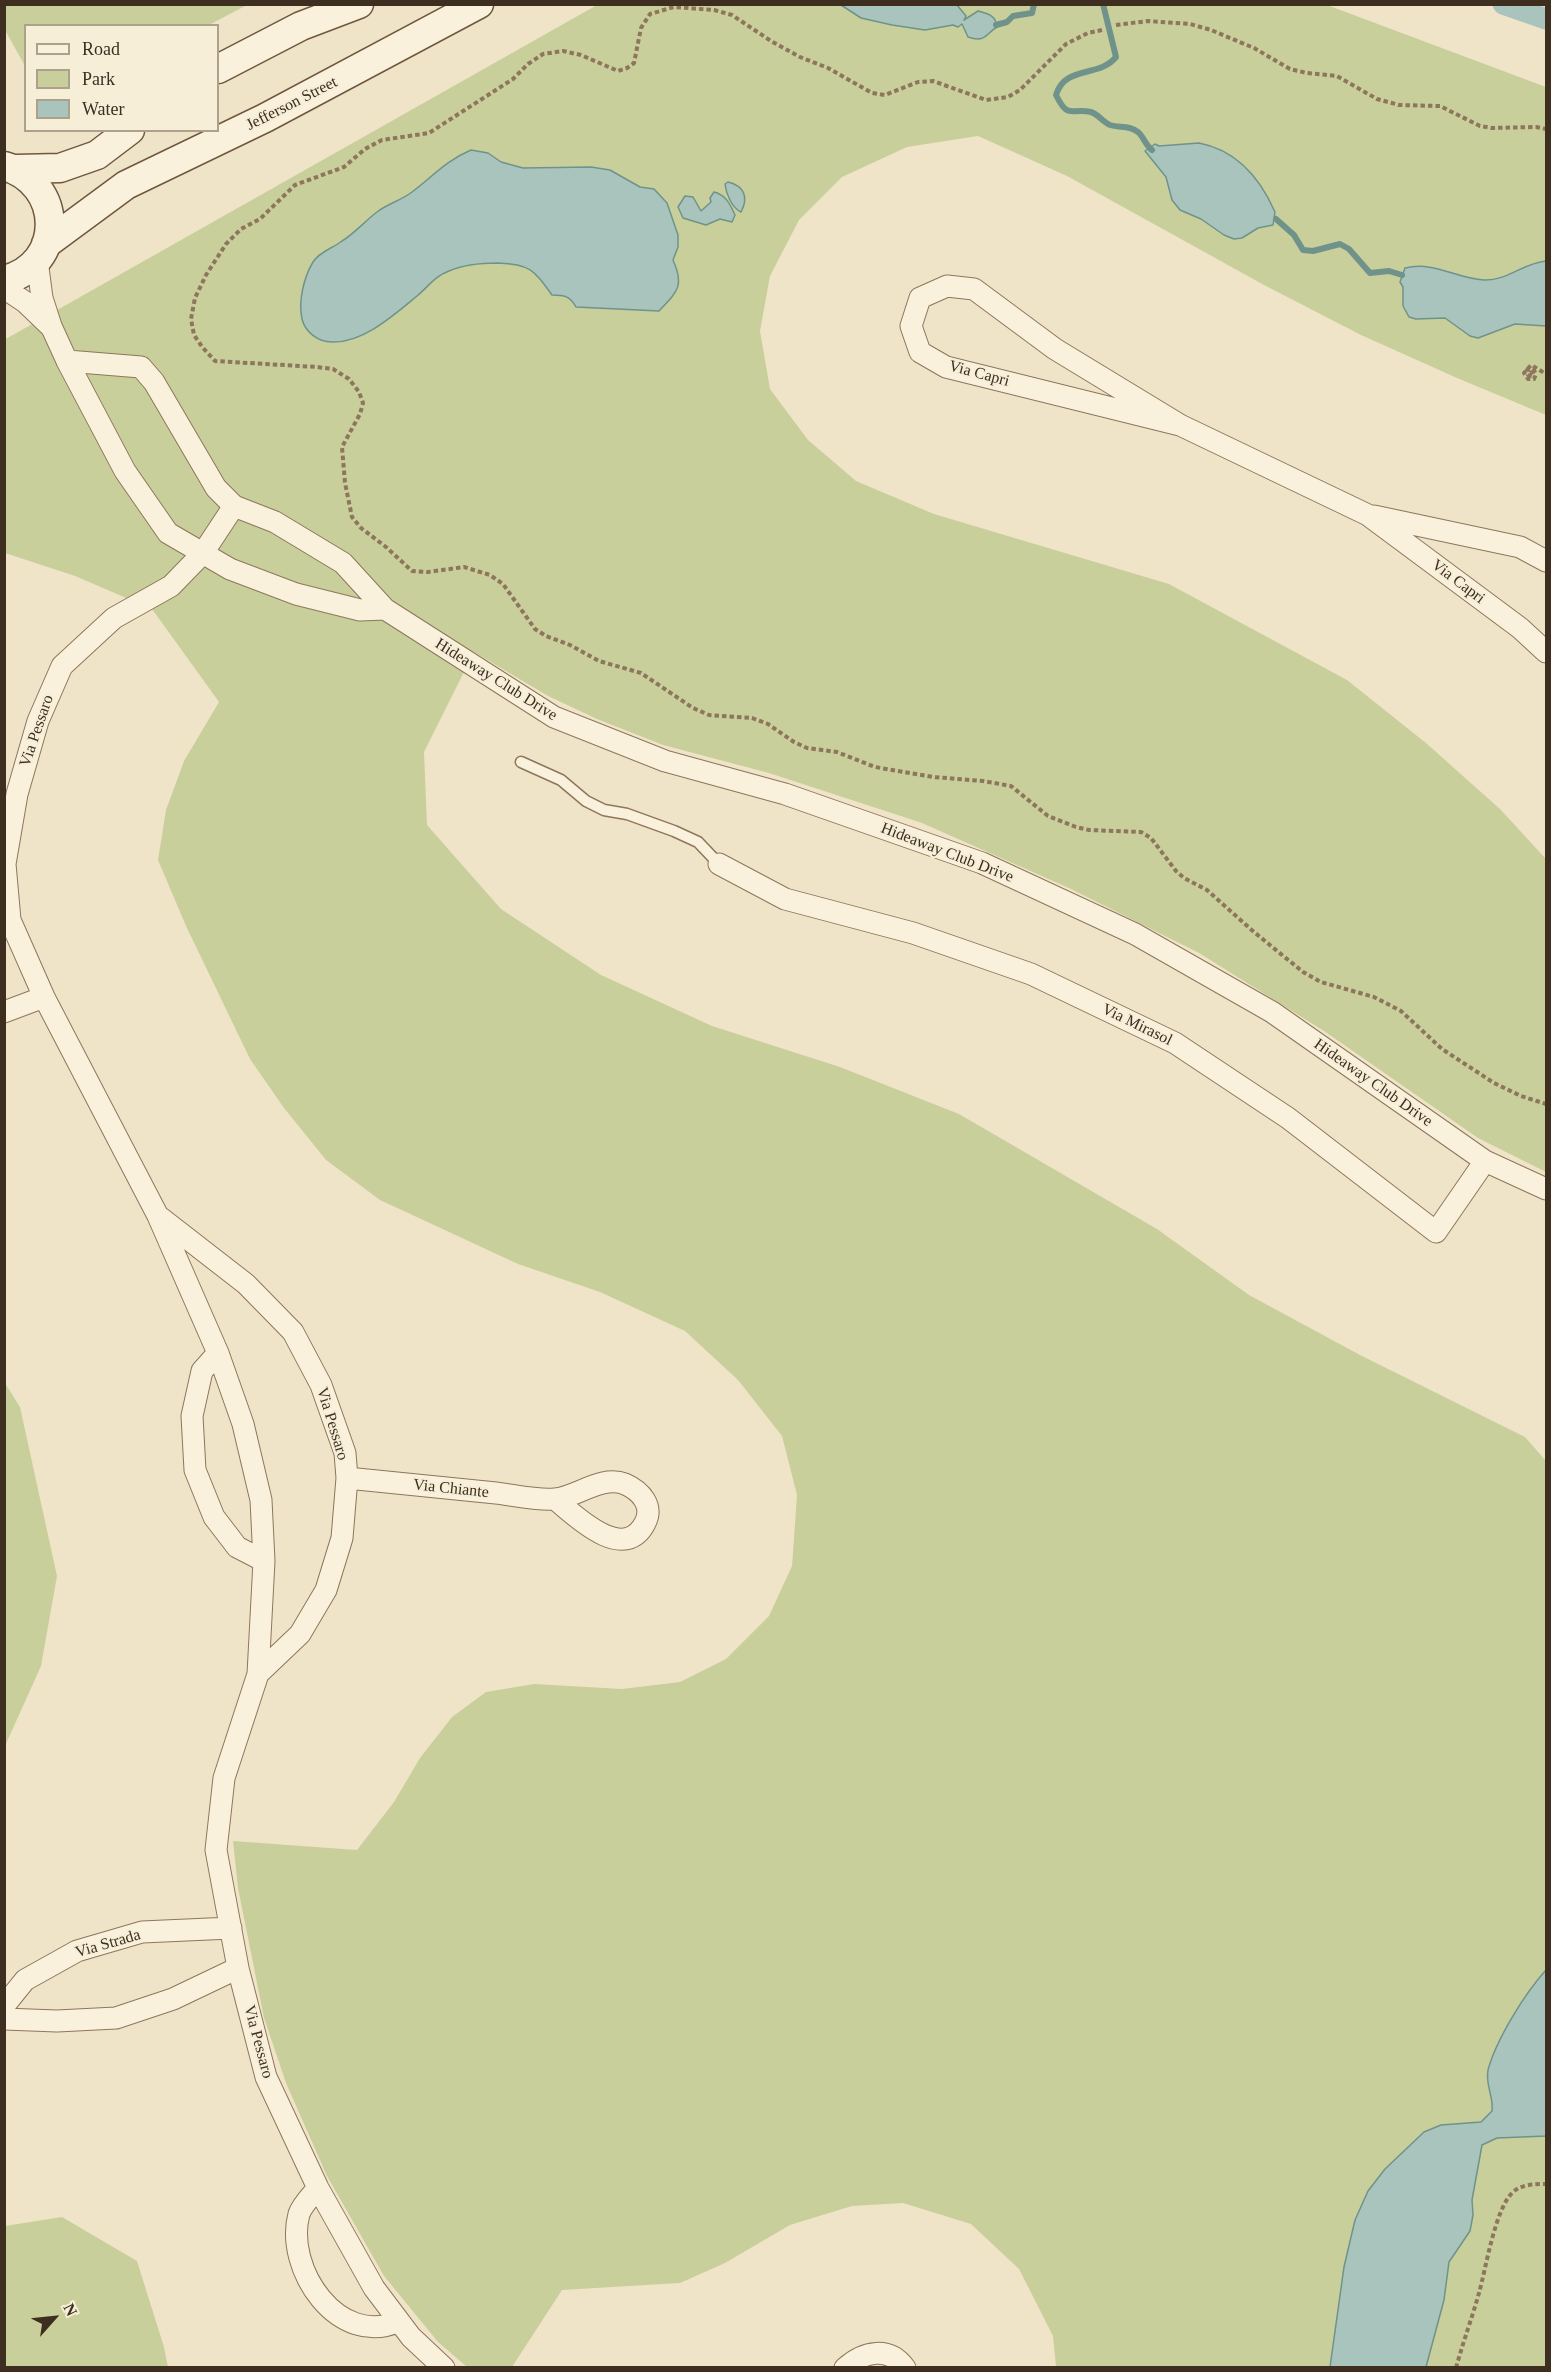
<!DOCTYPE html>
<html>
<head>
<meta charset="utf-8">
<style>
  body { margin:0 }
  #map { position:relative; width:1551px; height:2372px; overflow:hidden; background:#f0e4c8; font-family:"Times New Roman",serif }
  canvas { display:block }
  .frame { position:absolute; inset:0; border:6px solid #3d2e20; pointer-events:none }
  .legend { position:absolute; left:24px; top:24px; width:195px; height:108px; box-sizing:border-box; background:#f7eed8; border:2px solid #ada18e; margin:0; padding:8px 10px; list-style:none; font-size:18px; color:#3d2e20 }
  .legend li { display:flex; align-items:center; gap:12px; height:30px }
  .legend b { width:30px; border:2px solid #ada18e }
  .north { position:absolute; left:24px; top:2288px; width:60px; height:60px; -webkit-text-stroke:4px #f7eed8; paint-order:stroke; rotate:63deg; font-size:16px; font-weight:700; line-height:24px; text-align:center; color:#3d2e20 }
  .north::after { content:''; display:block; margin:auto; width:21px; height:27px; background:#3d2e20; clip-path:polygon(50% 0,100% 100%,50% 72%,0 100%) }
</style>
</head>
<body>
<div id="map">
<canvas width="1551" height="2372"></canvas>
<div class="frame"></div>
<ul class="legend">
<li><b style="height:8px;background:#faf1dc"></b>Road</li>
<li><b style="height:16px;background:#c9cf9b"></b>Park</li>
<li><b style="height:16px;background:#a9c4bc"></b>Water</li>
</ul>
<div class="north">N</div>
</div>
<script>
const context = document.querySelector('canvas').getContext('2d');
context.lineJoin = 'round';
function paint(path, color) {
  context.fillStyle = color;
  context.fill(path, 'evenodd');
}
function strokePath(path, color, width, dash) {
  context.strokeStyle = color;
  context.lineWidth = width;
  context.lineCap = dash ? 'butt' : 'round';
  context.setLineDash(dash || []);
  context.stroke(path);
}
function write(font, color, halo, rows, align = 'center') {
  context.font = font + ' "Times New Roman",serif';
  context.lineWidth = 4.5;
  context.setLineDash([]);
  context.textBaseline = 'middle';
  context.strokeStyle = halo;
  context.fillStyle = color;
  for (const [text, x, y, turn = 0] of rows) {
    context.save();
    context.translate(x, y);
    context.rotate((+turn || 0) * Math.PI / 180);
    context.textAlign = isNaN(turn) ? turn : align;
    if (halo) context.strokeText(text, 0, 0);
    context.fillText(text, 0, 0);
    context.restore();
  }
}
const green = new Path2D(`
  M4,5L5,4L247,5L209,25L26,26L25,66L5,30Z
  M597,5H1327L1546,87V415L1457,378L1361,335L1264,285L1067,176L978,136L907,147L842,177L799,220L770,276L760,331L770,389L808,440L856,481L934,514L1169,584L1347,680L1426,743L1500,809L1546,859V1172L1478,1138L1324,1031L1199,953L1071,889L922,823L769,773L663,745L597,719L548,696L474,652L424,752L427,825L501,909L601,975L712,1026L840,1067L959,1114L1157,1229L1249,1295L1360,1355L1525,1437L1546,1461V2367H1056L1053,2336L1019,2269L971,2224L903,2203L852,2206L790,2225L725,2263L680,2283L562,2290L512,2367H467L438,2342L384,2276L327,2176L286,2083L264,2018L238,1888L233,1841L357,1850L394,1802L420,1758L452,1717L486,1692L534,1684L622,1689L680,1682L726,1659L769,1616L792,1566L797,1495L782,1436L738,1380L685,1331L600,1292L518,1264L380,1200L326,1160L284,1108L250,1059L186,926L158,860L166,810L184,761L219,702L152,609L75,576L5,553L4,340Z
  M5,1383L20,1407L57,1576L41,1666L5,1746Z
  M62,2217L137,2261L164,2347L168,2367H5V2226Z`);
const water = new Path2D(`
  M841,5H957L966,16L964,20L978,11C988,14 996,15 997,27C985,34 986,43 968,37L962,24L958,27L953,25L925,30L892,25L861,18Z
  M1199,143C1236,150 1260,178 1275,212L1273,225L1258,228L1242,238L1234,239L1224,235L1201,219L1180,210L1172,200L1166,177L1145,151L1155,144L1159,146Z
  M471,150L488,153L501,162L523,168L591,167L610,170L640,187L654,189L667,203L678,235V247L673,260C685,286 677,292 659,311L576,307C570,296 564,295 552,295C534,270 530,264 498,263C481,263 465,264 449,271C435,276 428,287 417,296C394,315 363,343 332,342C318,342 305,332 302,319C298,301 304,277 313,262C319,252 333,248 342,241C355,233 365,221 377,212C387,204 402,200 412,192C432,177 447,160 471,150Z
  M728,182C744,186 749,197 741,212C732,208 726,194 725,184Z
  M714,192C726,195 730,204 735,215L732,222L720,219L706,225L683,218L678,207L685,196L693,197L701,211L711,202L710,198Z
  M1546,261V326L1515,324L1478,338L1470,336L1445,318L1416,319L1409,317L1403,306V287L1400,282L1405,268C1434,261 1455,278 1484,280C1507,281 1523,263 1546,261Z
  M1546,1970V2136L1497,2138L1482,2145L1472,2200L1473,2215L1470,2231L1449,2262L1444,2300L1426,2367H1330L1344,2267L1355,2220L1368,2191L1385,2169L1424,2132L1441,2125L1481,2122L1492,2111C1494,2097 1485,2085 1488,2070C1496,2040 1525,1993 1546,1970Z`);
const stream = new Path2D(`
  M1103,4L1116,57C1099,78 1065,65 1056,95C1069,121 1071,107 1091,112C1098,114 1103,122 1110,125C1119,128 1130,125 1138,132C1144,137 1145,145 1152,150
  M996,25L1007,22L1013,16L1032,13L1034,4
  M1276,219L1294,235L1303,250L1313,251L1340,244L1349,249L1370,273L1389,271L1402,275`);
const canal = new Path2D(`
  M1503,4L1546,19`);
const path = new Path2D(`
  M1116,25L1148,21L1190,24L1211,30L1254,48L1290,69L1307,73L1337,76L1377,99L1399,105L1440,106L1480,126L1492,128L1536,127L1546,129
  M1102,30L1088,33L1066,44L1020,90L1008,97L986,100L933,81L918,82L885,95L872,93L828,68L800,57L771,41L732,15L714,10L674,7L650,14L641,28L634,63L627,68L618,71L581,55L563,51L543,54L528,64L513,79L429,133L382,140L365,149L344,167L295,185L260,219L241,229L226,244L206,275L195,298L191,319L194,335L203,348L215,361L317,367L333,369L349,379L359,392L363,403L360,414L342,447L345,483L352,517L361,528L386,547L412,571L428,572L464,567L490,575L503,584L535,629L546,636L570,645L599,661L641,673L693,708L709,715L752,718L768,724L794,742L807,748L837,752L875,767L933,777L983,781L1011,786L1048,816L1076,827L1089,830L1141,832L1151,838L1176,871L1184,878L1207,890L1254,932L1303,972L1321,982L1374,997L1401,1011L1442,1049L1494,1083L1521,1096L1546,1104
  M1530,373L1533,372L1532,376L1528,375L1527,370L1533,369L1536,374L1534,379H1528L1524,373L1531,365L1546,374
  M1456,2368C1463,2342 1472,2318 1479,2293C1486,2268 1495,2210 1512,2193C1521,2184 1535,2184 1546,2184`);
const service = new Path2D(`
  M521,762L561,780L586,801L604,810L627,814L674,831L698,842L719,864`);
const minor = new Path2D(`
  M37,260L42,298L51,326L67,361L125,471L168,533L230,569L296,594L360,610L385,609
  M4,288L25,302L50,326
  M67,361L141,367L154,382L216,488L234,506L275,522L343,563L385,609L554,717L665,761L785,794L982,863L1135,934L1272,1012L1485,1161L1546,1189
  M1180,425L946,367L920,352L911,326L920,298L947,286L974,289L1055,349L1180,425L1368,515L1520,628L1546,652
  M234,506L203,553L171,586L114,618L62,666L38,721L17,794L5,864L10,920L44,997L158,1216L218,1353L243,1424L261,1500L264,1561L258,1674L224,1778L216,1850L238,1968L266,2077L318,2188L374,2288L411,2337L444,2368
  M1374,516L1520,547L1546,561
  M719,864L785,899L913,933L1031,974L1175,1043L1288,1118L1436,1232L1485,1161
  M4,1012L44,997
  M161,1218L246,1284L293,1332L321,1385L345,1453L347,1478L342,1538L326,1590L300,1634L258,1674
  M218,1353L202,1371L192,1416L195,1470L214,1517L237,1547L264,1561
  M347,1478C396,1483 446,1488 496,1493C513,1495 539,1501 555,1499C577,1497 601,1475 625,1484C641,1491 654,1506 645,1523C624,1564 575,1516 555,1499
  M4,2006L25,1980L77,1951L142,1932L231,1928
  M4,2019L57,2021L116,2018L173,1999L238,1968
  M318,2188C312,2195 302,2205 299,2214C284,2269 339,2349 399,2321
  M845,2368C864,2351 889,2346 905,2368`);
const secondary = new Path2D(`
  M218,69L301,26L359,4
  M4,166C64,183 66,265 4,280
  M16,169L60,168L97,155L130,130
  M46,244L126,185L265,118L479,4`);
const streetNames = [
  ["Jefferson Street",292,104,-27],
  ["Via Capri",979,374,15],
  ["Via Capri",1458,582,37],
  ["Hideaway Club Drive",496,680,32],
  ["Via Pessaro",37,731,-71],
  ["Hideaway Club Drive",947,853,21],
  ["Via Mirasol",1137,1025,26],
  ["Hideaway Club Drive",1373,1083,35],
  ["Via Pessaro",332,1424,73],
  ["Via Chiante",451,1489,6],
  ["Via Strada",108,1944,-16],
  ["Via Pessaro",258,2042,75]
];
paint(green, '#c9cf9b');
paint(water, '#a9c4bc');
strokePath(water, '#6f938a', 1.5);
strokePath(stream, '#6f938a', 6);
strokePath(canal, '#a9c4bc', 21);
strokePath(service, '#8d765c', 13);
strokePath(minor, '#8d765c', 23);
strokePath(secondary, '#6f573f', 31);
strokePath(path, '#8d765c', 4, [4.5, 3]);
strokePath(service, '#faf1dc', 10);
strokePath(minor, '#faf1dc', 21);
strokePath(secondary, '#faf1dc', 28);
write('16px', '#3d2e20', '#f7eed8', streetNames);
</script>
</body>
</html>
